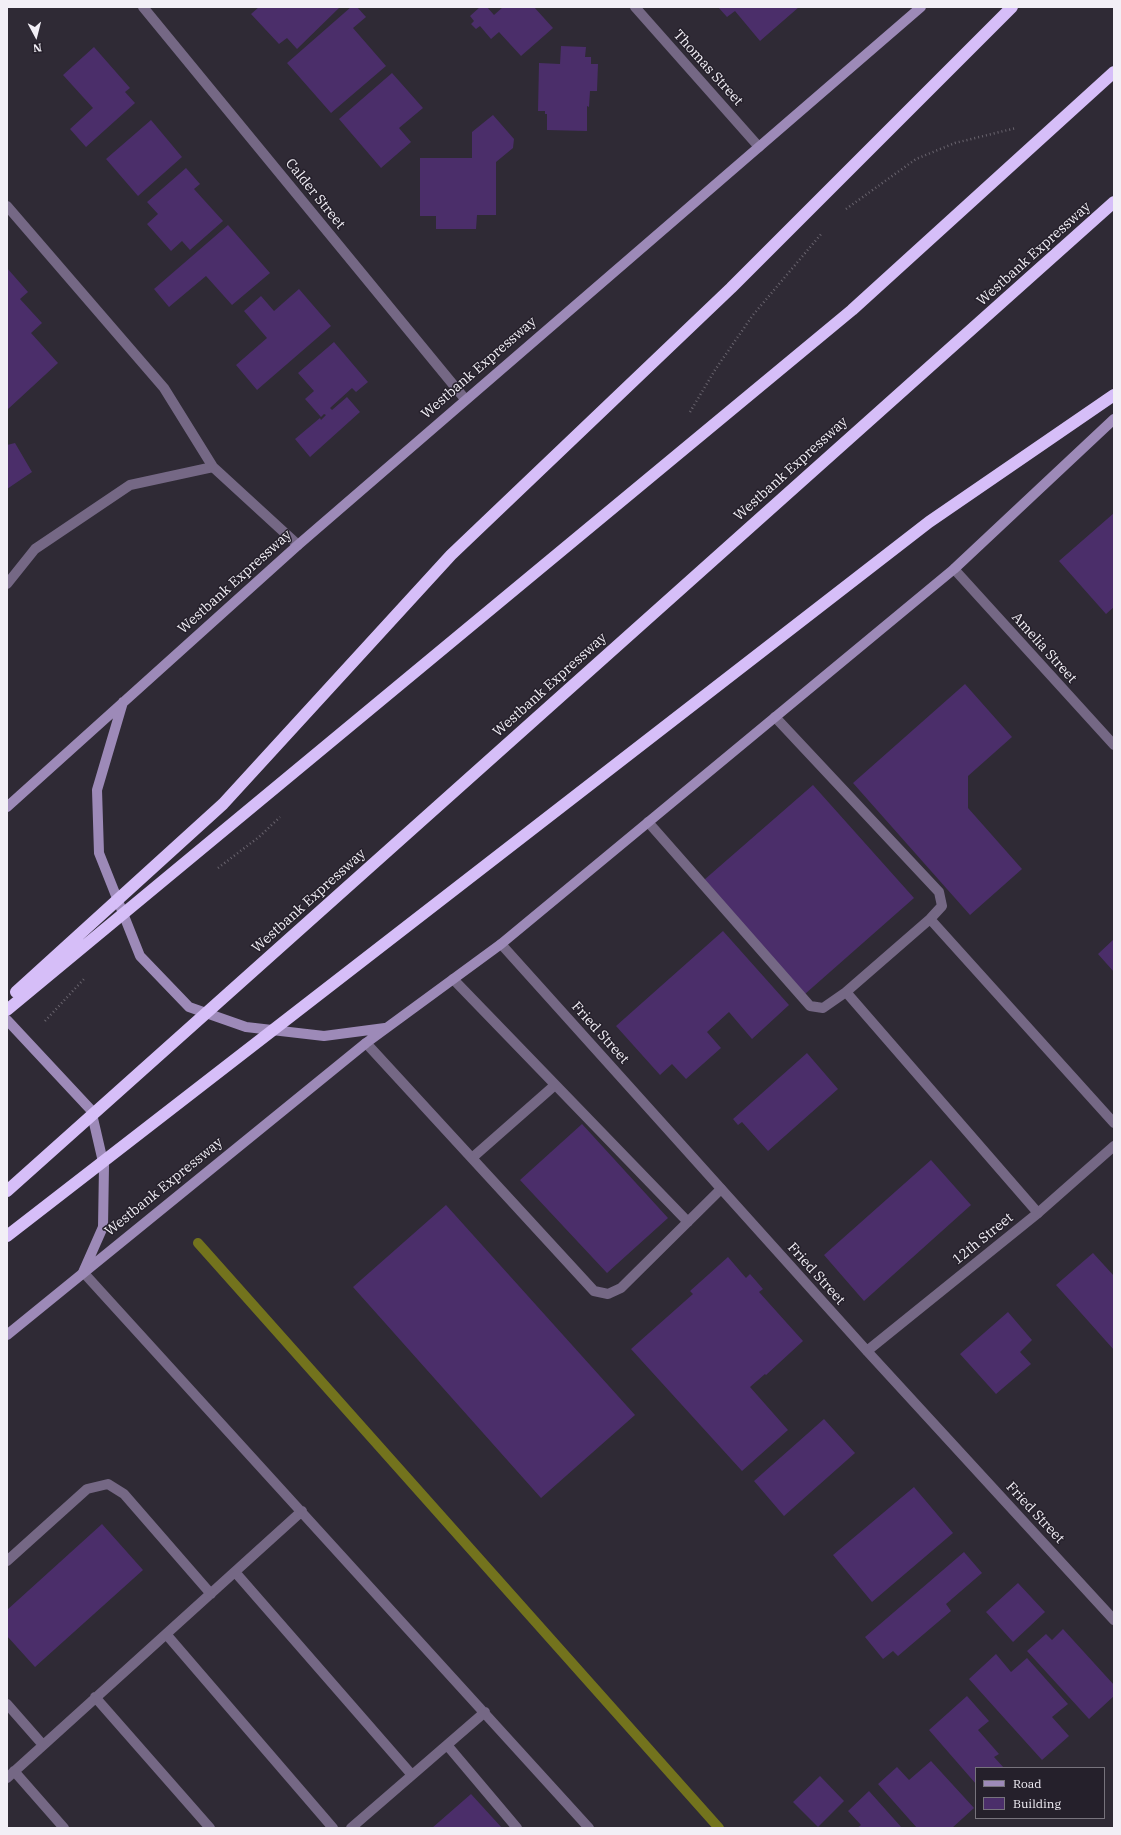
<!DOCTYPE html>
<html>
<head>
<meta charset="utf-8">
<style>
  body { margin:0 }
  #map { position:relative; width:1121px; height:1835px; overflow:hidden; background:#2f2a35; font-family:"IBM Plex Serif",serif }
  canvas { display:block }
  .frame { position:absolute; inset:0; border:8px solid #f2eff6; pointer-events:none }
  .legend { position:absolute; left:975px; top:1767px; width:130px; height:52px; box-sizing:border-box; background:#25202b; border:1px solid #77737c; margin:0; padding:5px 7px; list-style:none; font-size:12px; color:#f2eff6 }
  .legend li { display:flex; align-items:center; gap:8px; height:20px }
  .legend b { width:20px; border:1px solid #77737c }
  .north { position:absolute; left:16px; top:16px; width:40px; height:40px; -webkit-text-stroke:3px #25202b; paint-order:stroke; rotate:173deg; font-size:11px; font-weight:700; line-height:16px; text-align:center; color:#f2eff6 }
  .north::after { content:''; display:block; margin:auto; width:14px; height:18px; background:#f2eff6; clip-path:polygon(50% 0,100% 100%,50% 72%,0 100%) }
</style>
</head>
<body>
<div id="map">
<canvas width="1121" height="1835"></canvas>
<div class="frame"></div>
<ul class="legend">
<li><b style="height:5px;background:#9d8ab8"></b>Road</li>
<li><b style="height:11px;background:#4b2e6a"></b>Building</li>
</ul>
<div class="north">N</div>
</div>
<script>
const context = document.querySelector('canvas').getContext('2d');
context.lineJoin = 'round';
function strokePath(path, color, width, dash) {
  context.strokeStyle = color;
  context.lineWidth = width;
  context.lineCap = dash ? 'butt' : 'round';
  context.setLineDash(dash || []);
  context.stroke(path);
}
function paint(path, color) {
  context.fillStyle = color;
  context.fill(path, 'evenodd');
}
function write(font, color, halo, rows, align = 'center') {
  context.font = font + ' "IBM Plex Serif",serif';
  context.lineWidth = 3;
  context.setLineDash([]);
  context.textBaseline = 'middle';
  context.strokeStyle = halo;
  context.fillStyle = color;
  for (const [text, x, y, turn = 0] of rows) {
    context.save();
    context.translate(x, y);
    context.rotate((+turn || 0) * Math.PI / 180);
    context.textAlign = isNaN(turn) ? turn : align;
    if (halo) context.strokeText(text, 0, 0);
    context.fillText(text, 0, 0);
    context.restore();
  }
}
const stream = new Path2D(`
  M198,1243L719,1828`);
const building = new Path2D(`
  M259,7H340L297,49L287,38L279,44L251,14Z
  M351,7H357L366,17L353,28L386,66L331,113L287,63Z
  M480,7H487L494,15L503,7H534L553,28L521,56L499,32L491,39L480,26L476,29L471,24L474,21L470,16Z
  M718,7H799L760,41L735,11L727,17Z
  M561,46L586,47L585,57H591V64H598L597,91H590L589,107L587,106V131L547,130V114H545V111H538L539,63L560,64Z
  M94,47L130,88L125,92L135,103L86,147L70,129L93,108L63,75Z
  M392,73L423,108L399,128L411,142L381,168L339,119Z
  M493,115L514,139L513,148L496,162V215H477L476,229H436V216H420V158H472V132Z
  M151,120L182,157L138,196L106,159Z
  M186,168L200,184L194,189L223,221L190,250L182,241L171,251L147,224L158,214L147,202Z
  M228,225L270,273L232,305L206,276L169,307L154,289Z
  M7,268L28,292L20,299L42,323L31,333L58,363L7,410Z
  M299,289L331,326L257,390L236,365L267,338L244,311L261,296L274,311Z
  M334,342L368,382L356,392L352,388L330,408L332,410L347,397L360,412L310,457L295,439L320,418L321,420L326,415L324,414L321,417L305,399L314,391L298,373Z
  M15,443L32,472L7,489V445Z
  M1114,513V607L1106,614L1059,561Z
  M965,684L1012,737L968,776V808L1022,869L970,915L853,783Z
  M813,785L914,898L805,994L704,880Z
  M723,931L789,1005L752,1039L729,1012L707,1032L721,1048L686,1079L672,1064L660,1075L616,1026Z
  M1114,939V972L1098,954Z
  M807,1053L838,1089L768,1151L742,1122L738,1125L733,1119Z
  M582,1124L668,1218L607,1273L520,1180Z
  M931,1160L971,1205L864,1301L824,1255Z
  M446,1205L635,1415L541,1498L353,1287Z
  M1093,1253L1114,1276V1350L1056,1285Z
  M728,1257L746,1278L750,1274L763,1289L759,1292L803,1341L766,1375L765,1374L750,1387L788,1430L742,1471L631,1349L693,1294L690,1291Z
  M1008,1312L1032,1340L1020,1352L1031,1364L996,1394L960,1354Z
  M824,1419L855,1453L784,1516L754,1481Z
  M914,1487L953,1533L872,1602L833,1555Z
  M102,1524L143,1570L35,1667L7,1636V1610Z
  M964,1552L982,1573L946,1604L951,1611L898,1656L893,1651L883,1659L865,1637Z
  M1018,1583L1045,1612L1013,1642L986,1612Z
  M1063,1629L1114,1685V1696L1089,1719L1027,1651L1046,1634L1052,1640Z
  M996,1654L1011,1672L1027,1658L1068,1704L1052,1717L1069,1736L1042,1760L969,1679Z
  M967,1696L989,1721L978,1730L999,1754L994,1757L1004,1768H976V1784L929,1730Z
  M931,1761L974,1808L952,1828H917L878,1784L897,1767L909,1780Z
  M820,1776L844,1801L818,1827L793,1802Z
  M869,1791L902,1828H857L861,1825L848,1811Z
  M471,1794L502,1828H432Z`);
const path = new Path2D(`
  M846,209L916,159L955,143L1016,128
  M690,412L715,370L753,315L822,233
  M218,868L259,837L280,817
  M45,1021L84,979`);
const service = new Path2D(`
  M7,206L164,388L213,467
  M7,584L35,549L130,485L213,467L298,545
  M648,822L810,1006L823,1008L846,992L930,919L942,906L939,892L775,717
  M930,919L1114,1123
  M453,979L688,1222
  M846,992L1038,1213
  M366,1043L594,1291L608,1294L621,1288L721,1189
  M472,1158L555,1085
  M83,1272L589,1828
  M7,1561L87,1489L108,1484L124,1494L211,1594
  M235,1572L412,1775
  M166,1634L333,1828
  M95,1697L210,1828
  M7,1704L43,1745
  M447,1745L517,1828
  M14,1771L64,1828
  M7,1778L302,1511
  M351,1828L485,1712`);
const minor = new Path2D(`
  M143,7L465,399
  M635,7L759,147
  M954,569L1114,745
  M501,944L867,1351L1114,1620
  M867,1351L1038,1213L1114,1146`);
const secondary = new Path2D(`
  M123,702L97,790L99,853L140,956L189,1007L246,1027L324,1036L385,1028
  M7,807L298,545L921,7
  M7,1020L91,1110L104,1166L103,1227L84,1270
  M7,1335L366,1043L501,944L954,569L1114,419`);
const motorway = new Path2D(`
  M16,992L223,804L451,555L731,288L1012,7
  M7,1010L852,310L1114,72
  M7,1191L1114,202
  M7,1236L929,522L1114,395`);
const streetNames = [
  ["Thomas Street",708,68,48],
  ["Calder Street",315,194,51],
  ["Westbank Expressway",1034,254,-42],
  ["Westbank Expressway",479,368,-41],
  ["Westbank Expressway",791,469,-42],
  ["Westbank Expressway",235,582,-42],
  ["Amelia Street",1044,648,48],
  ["Westbank Expressway",550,685,-42],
  ["Westbank Expressway",309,901,-42],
  ["Fried Street",600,1033,48],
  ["Westbank Expressway",164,1187,-39],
  ["12th Street",983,1239,-39],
  ["Fried Street",816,1274,48],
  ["Fried Street",1035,1513,47]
];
strokePath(stream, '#73731d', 10);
paint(building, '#4b2e6a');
strokePath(path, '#6a656f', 2.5, [1, 3]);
strokePath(service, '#756885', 10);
strokePath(minor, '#756885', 10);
strokePath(secondary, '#9d8ab8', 10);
strokePath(motorway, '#d6bef8', 12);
write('14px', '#f2eff6', '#25202b', streetNames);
</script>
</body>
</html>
